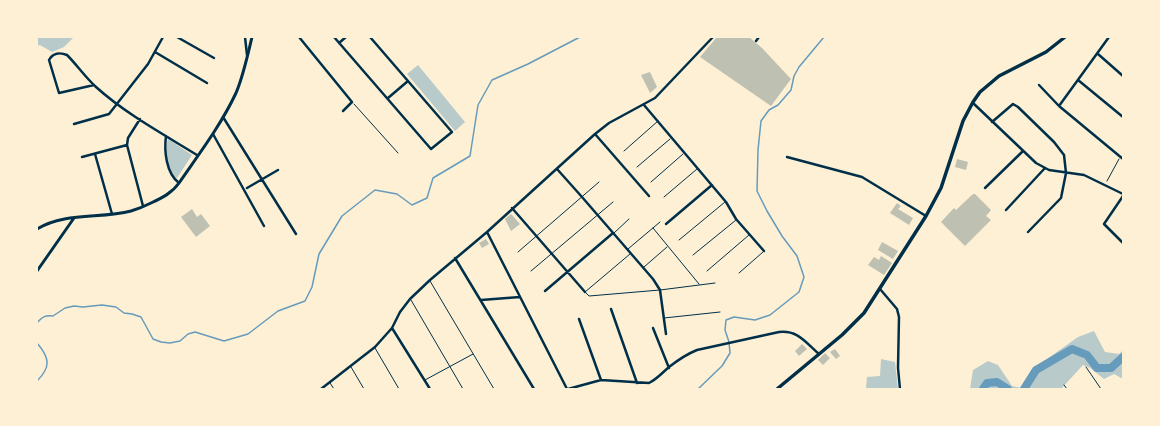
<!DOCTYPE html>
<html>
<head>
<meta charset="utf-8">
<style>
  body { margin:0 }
  #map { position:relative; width:1160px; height:426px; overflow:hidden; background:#fdf0d5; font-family:"Alegreya Sans",sans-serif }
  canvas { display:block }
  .frame { position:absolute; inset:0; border:38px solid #fdf0d5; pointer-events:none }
</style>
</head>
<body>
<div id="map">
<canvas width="1160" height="426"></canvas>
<div class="frame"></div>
</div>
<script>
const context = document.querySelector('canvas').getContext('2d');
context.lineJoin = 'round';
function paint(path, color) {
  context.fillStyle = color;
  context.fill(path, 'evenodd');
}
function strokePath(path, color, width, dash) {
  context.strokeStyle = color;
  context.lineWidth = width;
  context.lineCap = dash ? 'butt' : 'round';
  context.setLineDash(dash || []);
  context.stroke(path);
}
const green = new Path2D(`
  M37,37H74L64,47L52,52L40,45L37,46Z
  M418,65L465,122L455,131L407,74Z
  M168,139L192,155L177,178C168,170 164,151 168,139Z
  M1094,331L1105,352L1119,354L1123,350V379L1114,374L1104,379L1090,368L1083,365L1061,389H970L973,370L988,361L998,365L1012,386L1021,388L1037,366L1078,337Z
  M881,359L895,362L898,389H866L867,377L880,376Z`);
const stream = new Path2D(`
  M37,323C42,317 45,315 53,316L65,308L74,306L83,307L102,305L116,307L124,313L132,314L141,317L153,339L161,342L170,343L180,341L188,334L195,332L224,341L248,334L278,311L305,301L312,287L319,254L342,216L375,190L397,194L412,205L427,198L433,178L470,156L478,105L492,80L528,64L580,37
  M37,343C50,358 51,367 37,381
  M698,389L722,366L730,353L729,342L725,330L726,320L734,317L755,320L770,315L799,292L804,277L797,256L782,236L767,211L757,191L758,150L761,121L769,110L778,105L791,90L794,76L799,67L824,37`);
const river = new Path2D(`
  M983,389L987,383L997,382L1008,389
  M1024,389L1036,370L1072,349L1087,355L1097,368H1111L1123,357`);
const building = new Path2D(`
  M717,37H749L762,48L791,79L771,106L700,57Z
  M650,72L657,87L650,93L641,75Z
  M957,159L968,162L966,170L955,167Z
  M973,194H975L991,210L986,216L991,220L965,246L941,222L954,208L956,210Z
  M897,203L901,206L898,209L913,218L909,225L890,213Z
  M192,209L197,217L201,214L210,226L196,237L181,217Z
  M511,214L520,224L511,231L505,219Z
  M486,239L489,244L482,248L479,243Z
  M882,242L898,251L893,259L878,250Z
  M881,256L892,263L884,275L868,265L874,257L879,260Z
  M802,344L807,349L799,356L795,351Z
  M835,349L840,356L836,359L830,352Z
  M825,353L830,358L823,365L818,360Z`);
const path = new Path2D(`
  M354,104L398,153
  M1107,181L1119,159`);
const service = new Path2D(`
  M624,151L658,121
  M637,167L670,139
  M651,182L683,154
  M664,197L697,169
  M653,228L699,284
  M614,233L629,219
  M679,240L725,202
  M628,249L660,222
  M518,252L599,182
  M630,254L585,292L589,296L660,290L715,283
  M693,255L736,220
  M644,267L667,247
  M531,271L613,202
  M707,271L749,235
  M739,273L763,252
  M430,281L494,389
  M411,300L463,389
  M664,318L720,312
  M375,348L399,389
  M351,367L364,389
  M1086,367L1101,389
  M425,380L473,354
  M330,383L334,389
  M1064,385L1067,389`);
const minor = new Path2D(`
  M177,37L214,58
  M245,37L247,55
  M299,37L352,102L343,111
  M334,37L431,149L452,132L370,37
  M756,41L759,37
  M339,43L346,37
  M155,52L207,83
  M1098,54L1123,76
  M1078,80L1123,117
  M94,85L59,93L49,60C53,53 60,52 67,55C77,65 85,77 96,87C126,114 163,134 197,155
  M1039,85L1059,106L1123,159
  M388,98L408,81
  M973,103L1036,163L1049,170L1084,175L1123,194
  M644,105L726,202L736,219L764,251
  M1059,106L1109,37
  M223,117L296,234
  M140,119L128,138L127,145L143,206
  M992,122L1013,104L1018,107L1054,142L1064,155L1066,173L1061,198L1028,232
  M74,124L109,114L148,64L163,37
  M213,134L264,226
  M595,134L649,196
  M166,136C164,151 166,173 179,183
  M95,154L112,214
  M82,157L127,145
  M787,157L862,177L926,216
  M557,169L582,197L653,279L660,290L666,334
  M247,188L278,170
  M985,188L1023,151
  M1123,196L1104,224L1123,243
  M512,208L585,292
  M1006,210L1045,168
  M666,224L712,185
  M487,232L567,389
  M455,258L534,389
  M880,289L897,309L899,317L898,368L900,389
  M545,291L613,233
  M481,300L520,297
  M611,309L637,383
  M579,319L601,380
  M392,328L430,389
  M653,328L669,368
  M321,389L375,347L392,328L400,312L410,299L430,280L487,232L595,134L609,123L655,98L713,37
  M568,389L601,380L649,383C657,379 662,373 669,367C678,360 687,354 697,350L779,332C798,330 805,342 819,354`);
const tertiary = new Path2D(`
  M37,229C65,212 100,219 131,211C138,209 145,206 151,203C162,198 172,193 179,183C199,154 221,125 236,93C243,77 248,54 252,37
  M37,271L74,218`);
const secondary = new Path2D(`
  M777,389L842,335L864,313L926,216L941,188L963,121L973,102L980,92L999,76L1046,52L1065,37`);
paint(green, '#b9caca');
strokePath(stream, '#669bbc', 1.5);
strokePath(river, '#669bbc', 8);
paint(building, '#bec0b2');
strokePath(path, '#003049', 1);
strokePath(service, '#003049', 1);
strokePath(minor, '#003049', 2.5);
strokePath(tertiary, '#003049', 3);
strokePath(secondary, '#003049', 3.5);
</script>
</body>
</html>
